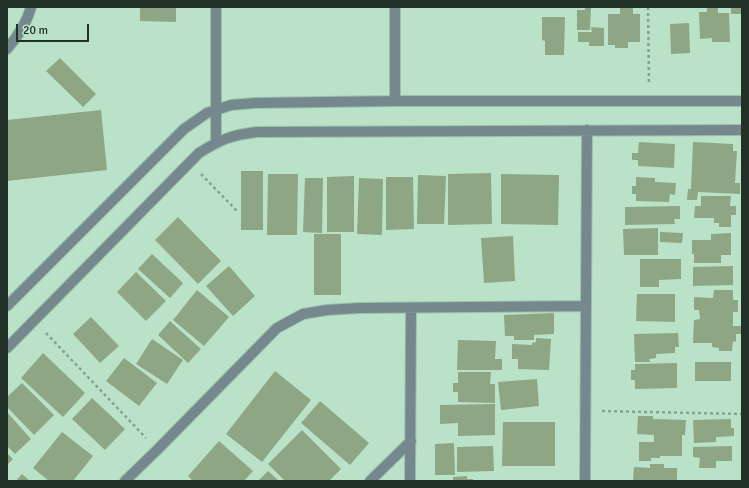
<!DOCTYPE html>
<html>
<head>
<meta charset="utf-8">
<style>
  body { margin:0 }
  #map { position:relative; width:749px; height:488px; overflow:hidden; background:#bae2c8; font-family:Signika,sans-serif }
  canvas { display:block }
  .frame { position:absolute; inset:0; border:8px solid #223127; pointer-events:none }
  .scale { position:absolute; left:16px; top:24px; width:73px; height:18px; box-sizing:border-box; border:2px solid #223127; border-top:0; padding-left:5px; font-size:12px; line-height:14px; white-space:nowrap; color:#223127; -webkit-text-stroke:3px #bae2c8; paint-order:stroke }
</style>
</head>
<body>
<div id="map">
<canvas width="749" height="488"></canvas>
<div class="frame"></div>
<div class="scale">20 m</div>
</div>
<script>
const context = document.querySelector('canvas').getContext('2d');
context.lineJoin = 'round';
function paint(path, color) {
  context.fillStyle = color;
  context.fill(path, 'evenodd');
}
function strokePath(path, color, width, dash) {
  context.strokeStyle = color;
  context.lineWidth = width;
  context.lineCap = dash ? 'butt' : 'round';
  context.setLineDash(dash || []);
  context.stroke(path);
}
const building = new Path2D(`
  M140,7H176V22L140,21Z
  M585,7H591L590,30H577V10H585Z
  M620,7H633V14H640V42H628V48H615V45H608V14H620Z
  M707,7H718V13H729L730,42H712V38L700,39L699,12H707Z
  M731,7H742V14H731Z
  M542,17H565L564,55H545V41L542,40Z
  M689,23L690,53L671,54L670,24Z
  M591,27L604,28V46H589V42H578V32H592Z
  M60,58L96,94L83,107L46,71Z
  M101,110L107,170L7,181V120Z
  M639,142L675,144L674,168L638,166V160H632V153H638Z
  M693,142L733,144V151H737L735,183H740V194L698,192L697,200H687L688,189H691Z
  M241,171H263V230H241Z
  M491,173L492,224L448,225V174Z
  M268,174H298L297,235H267Z
  M501,174L559,175L558,225L501,224Z
  M418,175L446,176L444,224H417Z
  M354,176V232H327V177Z
  M386,177H413L414,229L386,230Z
  M636,177L655,178V182L676,183L675,195L670,194L669,202L636,201V194H632V186H636Z
  M305,178H323L322,233L303,232Z
  M359,178L383,179L382,235L357,234Z
  M701,196H731L730,206H736V215H731V227H719V223H714V218H694L695,206H701Z
  M680,206V219H674L675,224L625,225V207Z
  M178,217L221,261L198,284L155,240Z
  M658,228V255H624L623,229Z
  M660,232L683,233L682,243L660,242Z
  M731,233V255H721V263H694V254H692V240H711V234Z
  M314,234H341V295H314Z
  M513,236L515,281L484,283L481,238Z
  M152,254L183,283L170,298L138,269Z
  M640,259H681V279L659,280V287H640Z
  M229,266L255,296L233,316L206,286Z
  M733,266V285L693,286V267Z
  M136,272L166,301L146,321L117,292Z
  M197,290L229,317L204,346L173,320Z
  M714,290H733V300H738V312H733V326H742V334H736V342L733,341L732,351H719V348L712,347V343H693L694,320L700,319L699,310H694V297L713,298Z
  M637,294H675V322L636,321Z
  M554,313V334L534,335V340H514V336H505L504,315Z
  M91,317L119,346L100,363L73,334Z
  M170,321L201,349L188,363L158,335Z
  M678,333L679,347H675V353L656,354V358L649,359L650,362H635L634,334Z
  M536,338L551,339L549,370L518,369V359H512V344L532,345V343L536,342Z
  M152,339L183,360L167,384L136,364Z
  M458,340L496,341L495,359H502V370H457Z
  M43,353L85,393L63,417L21,378Z
  M124,358L157,383L139,406L106,381Z
  M695,362H731V381H695Z
  M677,363V388L635,389V380H631V370H635V364Z
  M275,371L311,400L262,462L226,434Z
  M458,372H491L490,384H495V403L458,402V392H453V383H458Z
  M537,379L539,406L501,410L498,382Z
  M22,383L54,415L34,435L7,407V397Z
  M92,398L125,429L105,450L72,419Z
  M320,401L369,443L350,465L301,423Z
  M495,404V435L458,436V423L440,424V405Z
  M7,412L31,439L15,454L7,446Z
  M638,416H653V419L686,420L685,435H682V456H660V458H651V461H639V442H654V435L637,434Z
  M731,419V428H734V436L716,437V442L694,443L693,420Z
  M503,422H555V466H502Z
  M302,430L341,469L329,481H285L268,464Z
  M62,432L93,456L73,481H49L33,468Z
  M219,441L253,471L244,481H193L188,476Z
  M454,443L455,475H435V444Z
  M493,446L494,471L457,472V447Z
  M732,446V461H716V468H699L700,458L693,457V447Z
  M7,453L13,459L7,465Z
  M650,464H664V468H677V481H633L634,467L650,468Z
  M268,471L279,481H258Z
  M22,474L30,481H16Z
  M467,476V479H473V481H453V477Z`);
const path = new Path2D(`
  M648,7L649,84
  M201,174L238,212
  M46,333L146,438
  M602,411L742,414`);
const minor = new Path2D(`
  M7,49C18,36 27,23 31,7
  M395,101V7
  M216,142V7
  M7,306L184,129L207,113L231,105L255,103L395,101H742
  M7,348L199,153C221,139 232,135 257,132L742,130
  M125,481L157,450L277,328L303,314L327,310L360,308L586,306
  M370,481L411,441
  M410,481L411,308
  M585,481L587,130`);
paint(building, '#8ea684');
strokePath(minor, '#9cbfa8', 12);
strokePath(path, '#84a38f', 2.5, [3, 3]);
strokePath(minor, '#74888e', 10);
</script>
</body>
</html>
